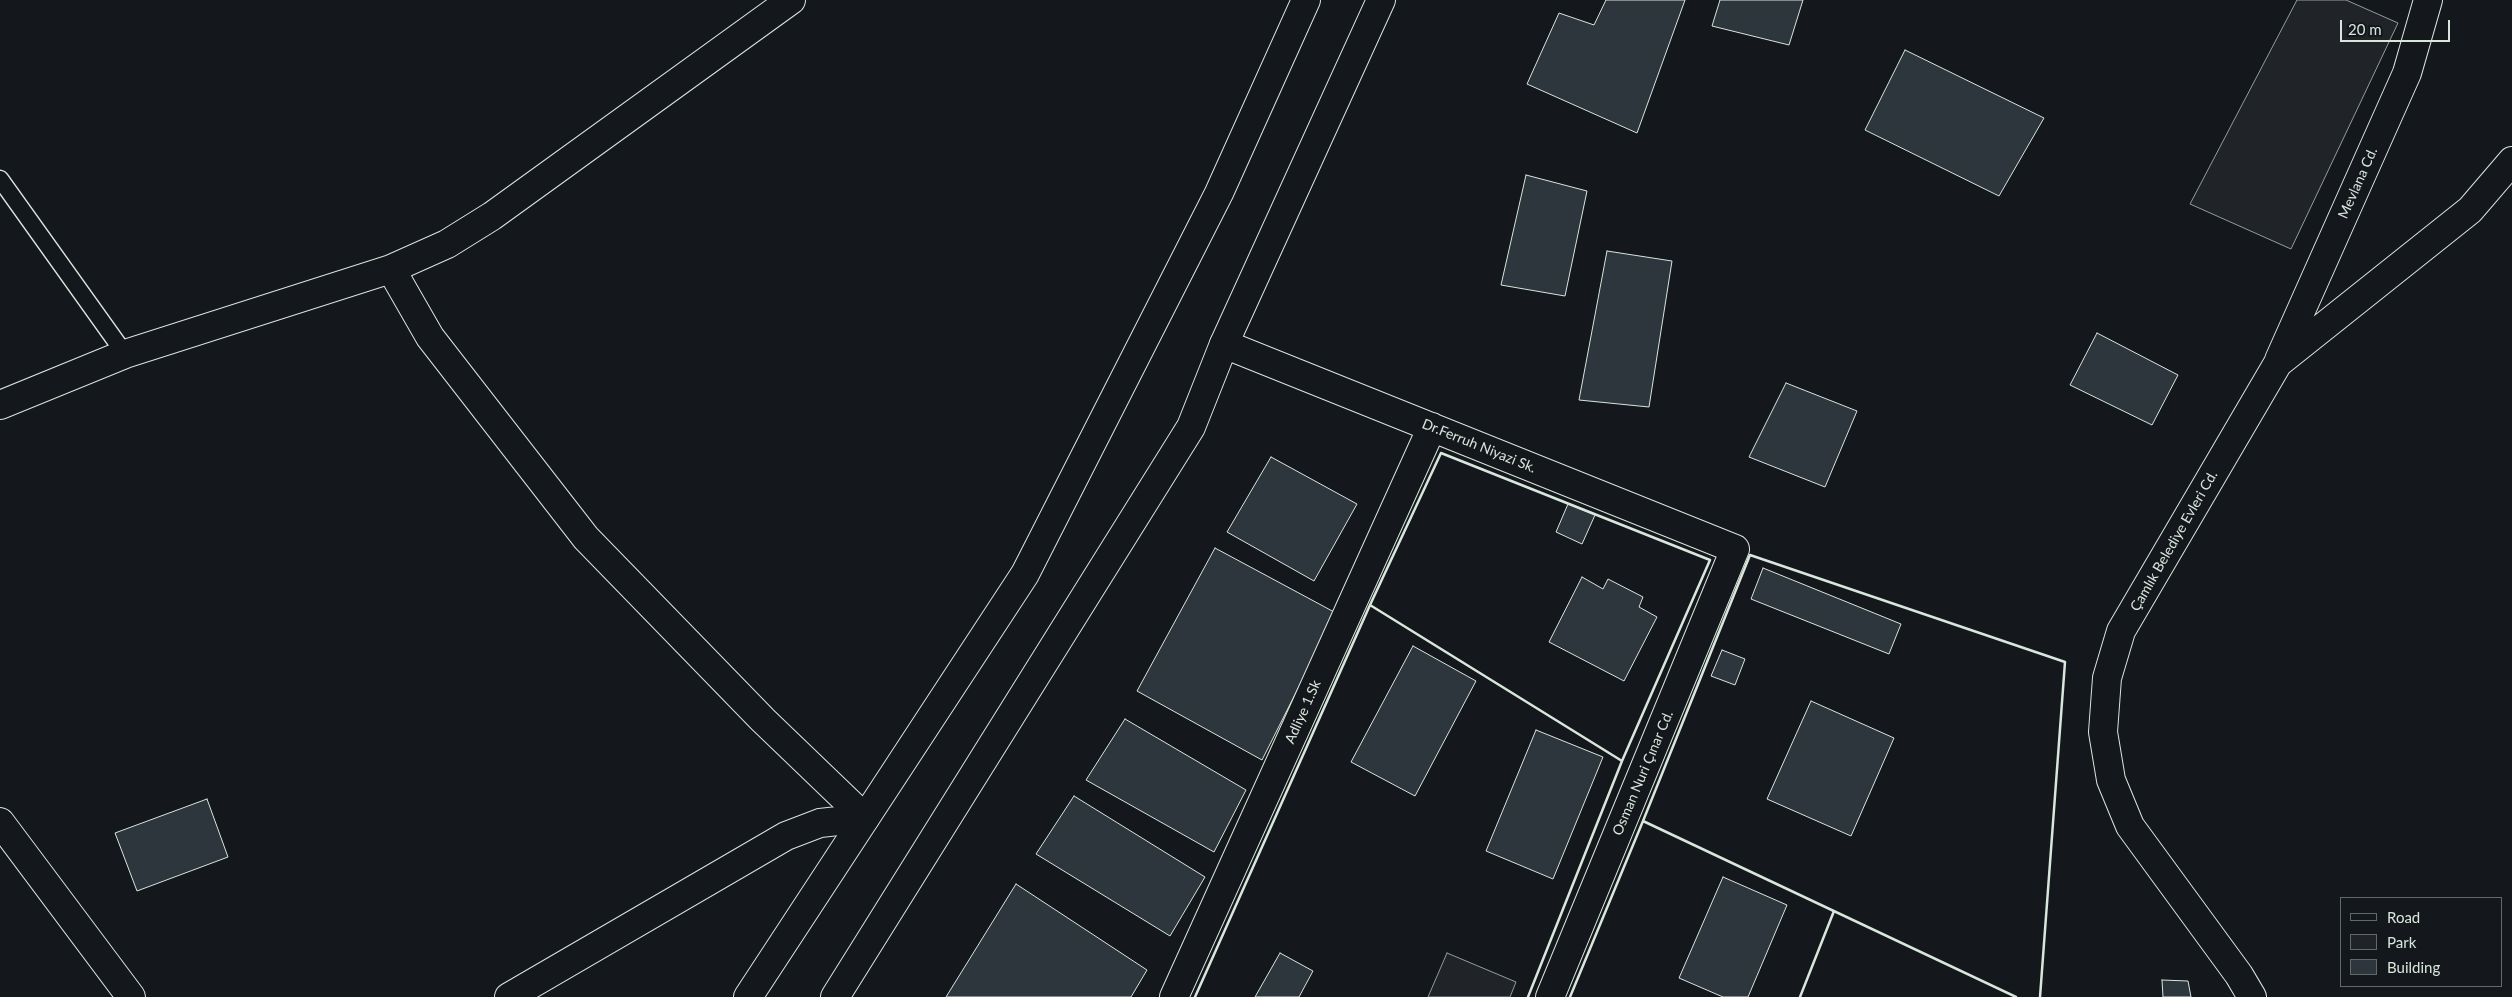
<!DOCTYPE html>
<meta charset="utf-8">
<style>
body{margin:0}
#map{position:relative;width:2512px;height:997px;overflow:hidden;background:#14181c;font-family:Lato,sans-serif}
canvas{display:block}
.legend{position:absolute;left:2340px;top:897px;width:162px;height:90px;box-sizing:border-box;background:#14181c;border:1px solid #626a69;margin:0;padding:6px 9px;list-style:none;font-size:15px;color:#d8e6dc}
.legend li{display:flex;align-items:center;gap:10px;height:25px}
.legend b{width:25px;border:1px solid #626a69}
.scale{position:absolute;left:2340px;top:20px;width:110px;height:22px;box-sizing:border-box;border:2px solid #d8e6dc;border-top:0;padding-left:6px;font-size:15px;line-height:18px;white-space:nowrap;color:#d8e6dc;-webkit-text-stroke:4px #14181c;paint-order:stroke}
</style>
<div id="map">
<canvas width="2512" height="997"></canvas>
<ul class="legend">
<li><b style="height:6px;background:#14181c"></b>Road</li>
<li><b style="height:14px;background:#202428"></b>Park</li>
<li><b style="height:14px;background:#2c363c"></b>Building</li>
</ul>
<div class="scale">20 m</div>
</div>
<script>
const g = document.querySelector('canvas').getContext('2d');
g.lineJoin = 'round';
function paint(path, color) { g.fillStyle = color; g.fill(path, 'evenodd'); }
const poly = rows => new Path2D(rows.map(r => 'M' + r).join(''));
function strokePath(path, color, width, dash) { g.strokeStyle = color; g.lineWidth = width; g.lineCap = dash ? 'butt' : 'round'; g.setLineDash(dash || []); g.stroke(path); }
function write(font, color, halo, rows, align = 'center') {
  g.font = font + ' Lato,sans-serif'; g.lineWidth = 4; g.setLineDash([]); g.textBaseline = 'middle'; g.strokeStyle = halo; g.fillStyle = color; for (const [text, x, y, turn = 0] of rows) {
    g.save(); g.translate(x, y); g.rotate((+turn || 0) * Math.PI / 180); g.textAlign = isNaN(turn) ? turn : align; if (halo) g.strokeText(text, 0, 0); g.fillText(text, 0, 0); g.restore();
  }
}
const green = poly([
 [2297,0,2346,0,2398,23,2291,249,2190,204,2297,0],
 [1447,953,1516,982,1510,997,1428,997,1447,953]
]);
paint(green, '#202428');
strokePath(green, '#939e99', 1);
const building = poly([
 [1606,0,1685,0,1637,133,1527,84,1559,13,1594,25,1606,0],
 [1720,0,1803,0,1789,45,1712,26,1720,0],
 [1905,50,2044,118,1999,196,1865,130,1905,50],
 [1526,175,1587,191,1565,296,1501,285,1526,175],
 [1607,251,1672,261,1649,407,1579,400,1607,251],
 [2097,333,2178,375,2152,425,2070,385,2097,333],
 [1786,383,1857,411,1825,487,1749,457,1786,383],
 [1271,457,1357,504,1314,581,1227,532,1271,457],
 [1568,504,1595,515,1582,544,1556,532,1568,504],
 [1215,548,1336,613,1262,760,1137,691,1215,548],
 [1763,568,1901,624,1889,654,1751,599,1763,568],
 [1582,577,1603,589,1608,579,1643,597,1639,607,1657,617,1624,681,1549,642,1582,577],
 [1413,646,1476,681,1415,796,1351,762,1413,646],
 [1722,650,1745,659,1735,685,1711,676,1722,650],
 [1811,701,1894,738,1851,836,1767,799,1811,701],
 [1125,719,1246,790,1214,852,1086,780,1125,719],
 [1536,730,1603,757,1553,879,1486,851,1536,730],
 [1074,796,1205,877,1170,936,1036,854,1074,796],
 [207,799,228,857,137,891,115,833,207,799],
 [1723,877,1787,905,1748,997,1723,997,1679,978,1723,877],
 [1016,884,1147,970,1131,997,946,997,1016,884],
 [1280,953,1313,971,1299,997,1255,997,1280,953],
 [2162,980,2188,981,2191,997,2163,997,2162,980]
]);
paint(building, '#2c363c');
strokePath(building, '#d8e6dc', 1);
const service = poly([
 [0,179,125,354]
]);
const minor = poly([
 [391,269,430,337,586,538,763,720,865,818],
 [1224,344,1735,549,1550,997],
 [2279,360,2407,73,2428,0],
 [0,405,125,354,391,269,447,244,492,216,791,0],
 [0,822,131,997],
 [509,997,786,836,820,823,865,818],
 [1174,997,1432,427],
 [2252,997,2239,975,2130,826,2111,780,2103,732,2107,678,2121,631,2278,363,2470,210,2512,161]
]);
const secondary = poly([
 [748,997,1025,574,1219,193,1306,0],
 [835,997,1191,427,1224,344,1381,0]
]);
strokePath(service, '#d8e6dc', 19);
strokePath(minor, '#d8e6dc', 30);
strokePath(secondary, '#d8e6dc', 30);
strokePath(service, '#14181c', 16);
strokePath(minor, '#14181c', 28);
strokePath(secondary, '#14181c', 28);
strokePath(poly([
 [1441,453,1710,560,1622,761,1370,605,1441,453],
 [1195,997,1370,605,1622,761,1528,997],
 [1570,997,1643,821,1645,822],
 [1800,997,1834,911,1833,911],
 [2016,997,1643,821,1750,555,2065,662,2040,997]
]), '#d8e6dc', 2.5);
write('14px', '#d8e6dc', '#14181c', [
 ["Mevlana Cd.",2358,183,-66],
 ["Dr.Ferruh Niyazi Sk.",1479,446,22],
 ["Çamlık Belediye Evleri Cd.",2174,541,-60],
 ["Adliye 1.Sk",1303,712,-66],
 ["Osman Nuri Çınar Cd.",1643,773,-67]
]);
</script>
